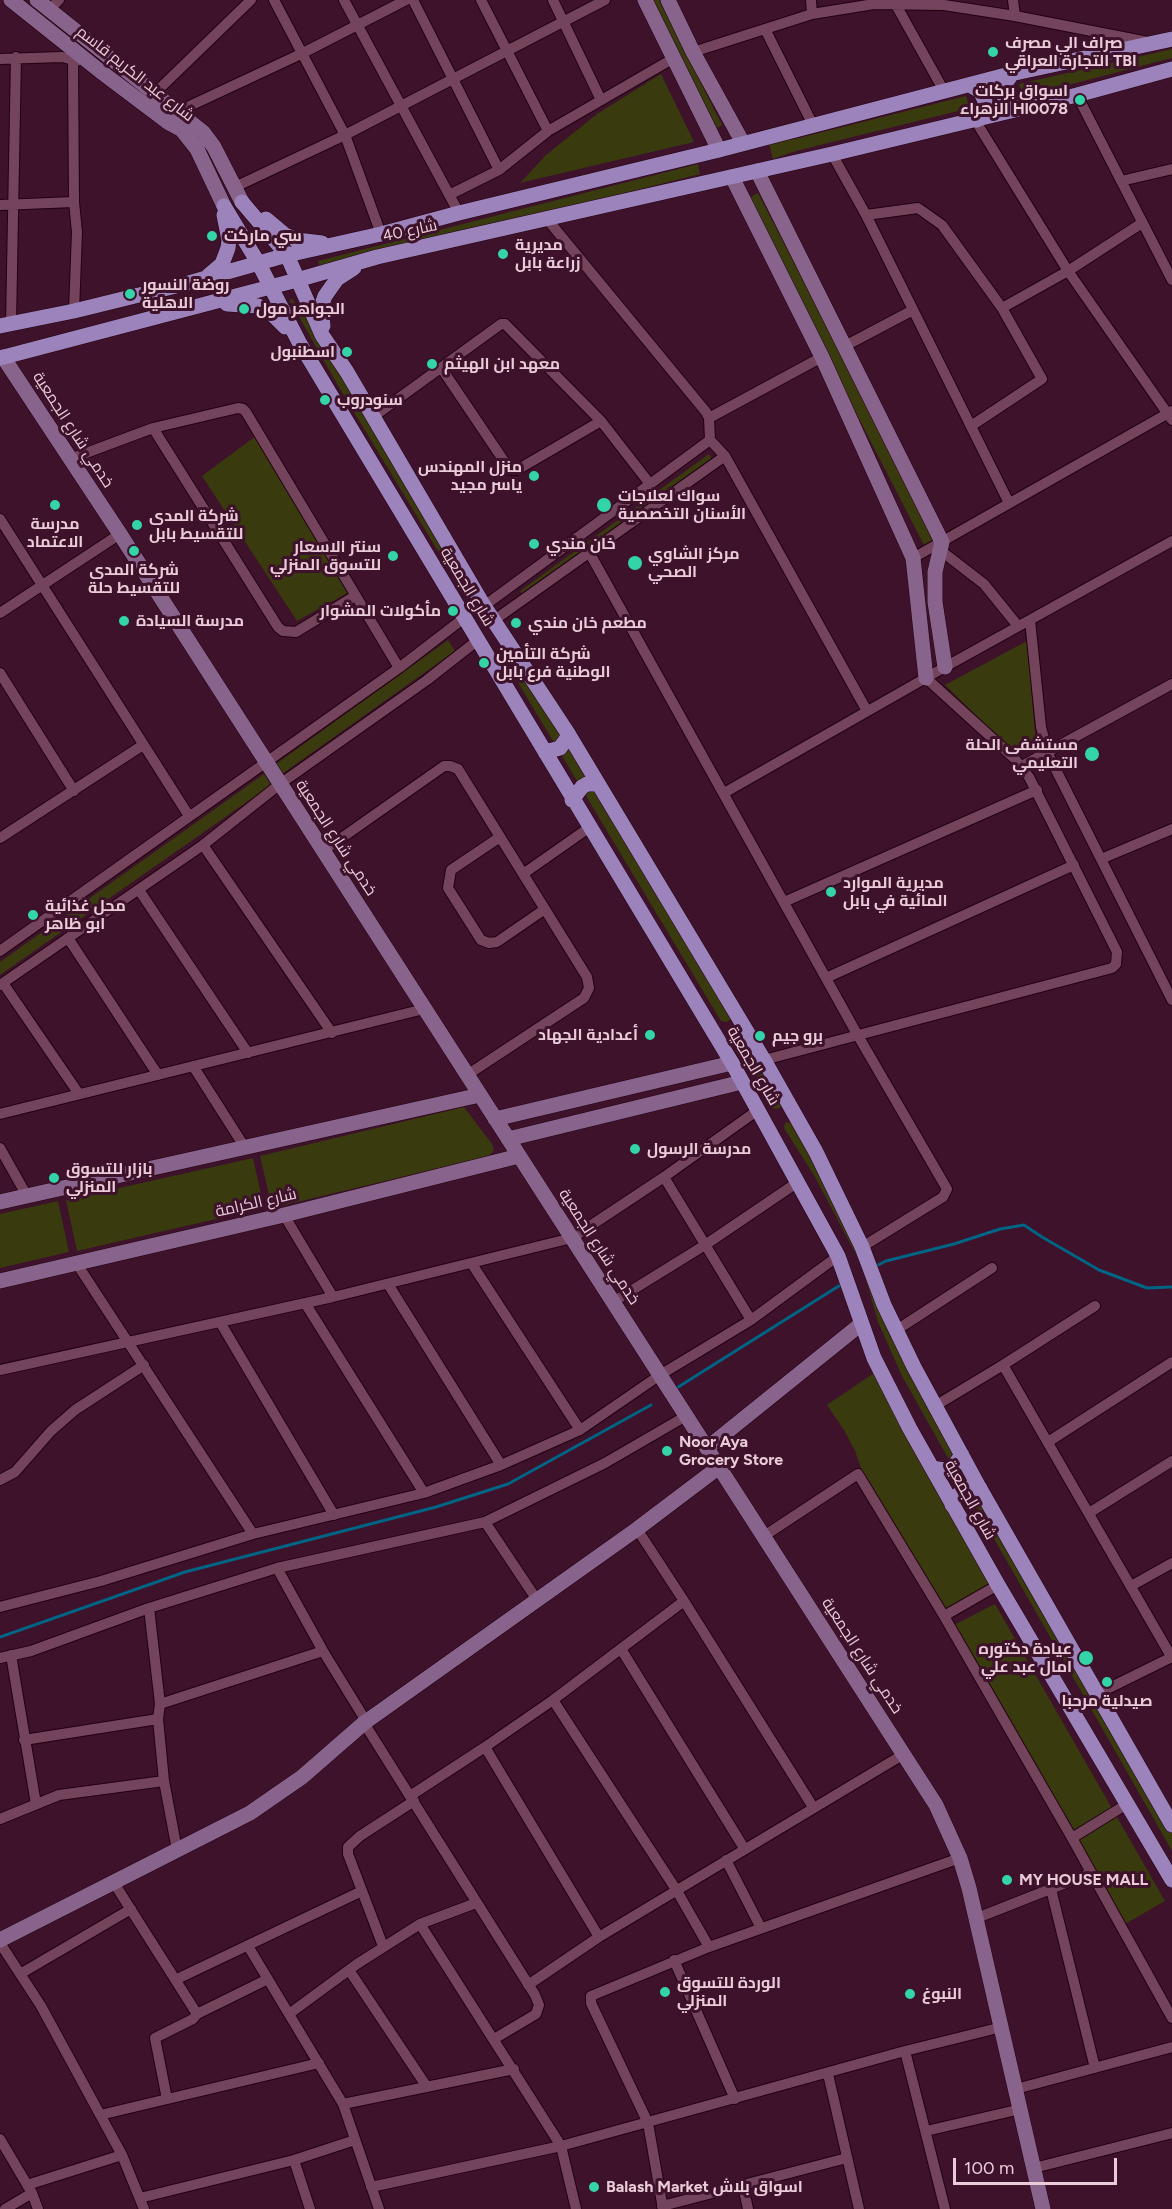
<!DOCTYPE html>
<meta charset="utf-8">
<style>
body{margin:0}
#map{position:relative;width:1172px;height:2209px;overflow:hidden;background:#3d122a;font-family:Figtree,sans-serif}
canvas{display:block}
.scale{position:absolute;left:953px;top:2158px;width:164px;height:27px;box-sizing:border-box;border:3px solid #eaccd9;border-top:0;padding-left:8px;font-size:18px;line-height:21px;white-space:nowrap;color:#eaccd9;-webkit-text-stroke:4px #3d122a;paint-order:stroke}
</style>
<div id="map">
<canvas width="1172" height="2209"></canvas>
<div class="scale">100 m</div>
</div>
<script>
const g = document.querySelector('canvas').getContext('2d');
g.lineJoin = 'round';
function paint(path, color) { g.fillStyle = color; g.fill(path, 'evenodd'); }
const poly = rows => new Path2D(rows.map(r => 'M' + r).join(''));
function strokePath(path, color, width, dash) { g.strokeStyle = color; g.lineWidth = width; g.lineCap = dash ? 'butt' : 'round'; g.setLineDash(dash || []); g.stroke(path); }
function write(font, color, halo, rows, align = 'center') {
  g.font = font + ' Figtree,Cairo,sans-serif'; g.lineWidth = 6; g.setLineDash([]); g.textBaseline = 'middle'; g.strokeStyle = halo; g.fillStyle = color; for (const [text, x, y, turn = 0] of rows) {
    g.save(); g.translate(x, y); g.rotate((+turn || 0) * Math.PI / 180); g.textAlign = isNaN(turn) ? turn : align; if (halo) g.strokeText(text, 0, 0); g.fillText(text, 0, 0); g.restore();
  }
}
paint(poly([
 [644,0,659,0,722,125,712,131],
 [1172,49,1172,58,1022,97,1019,84],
 [661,74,694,142,520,183,546,155,597,114],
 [966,96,970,108,796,151,773,159,769,143,795,139],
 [698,164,700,174,321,270,318,261],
 [758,193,937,540,925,547,746,199],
 [291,298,322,335,461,575,457,578,453,576,340,389,290,301],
 [256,436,349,592,297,621,202,476],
 [709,454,714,462,525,599,520,591],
 [448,640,455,651,282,774,276,764],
 [1027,641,1036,743,1015,754,945,685],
 [515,662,518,663,730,1015,730,1020,726,1022,721,1021,511,671,510,667],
 [264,774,271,785,0,975,0,962],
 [745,1039,782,1103,780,1108,774,1109,736,1044,738,1040],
 [464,1107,492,1144,494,1150,489,1156,272,1208,260,1156],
 [788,1122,792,1125,826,1183,958,1456,954,1460,948,1458,902,1376,878,1322,862,1266,815,1177,784,1128,785,1123],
 [253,1158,264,1208,77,1251,66,1200],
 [58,1201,69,1252,0,1268,0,1214],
 [874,1373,994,1583,942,1617,864,1476,855,1451,844,1430,827,1405],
 [979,1494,1172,1834,1172,1851,972,1500,972,1495],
 [995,1604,1165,1901,1120,1927,948,1628]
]), '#3a3a0f');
strokePath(poly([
 [876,1266,886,1261,954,1244,1000,1229,1024,1225,1042,1237,1099,1270,1147,1288,1172,1287],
 [675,1389,842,1284],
 [0,1637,185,1572,436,1507,508,1484,651,1405]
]), '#006485', 3);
const street = poly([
 [274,0,345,135,381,234],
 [344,0,459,213],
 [413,0,499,170],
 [481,0,548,131],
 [553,0,601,100],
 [811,0,812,14],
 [1013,0,1015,16],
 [896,5,944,91],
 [49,10,59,0],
 [765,29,813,125],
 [693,52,812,14,874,4,944,5,1015,16,1148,42],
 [0,59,62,57,77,61],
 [73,60,74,202,77,232,74,311],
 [155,93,251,0],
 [1077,95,1172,280],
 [179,111,303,53,406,0],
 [975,120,1068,271,1172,420],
 [832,154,866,215,1009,503],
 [1121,181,1172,169],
 [235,187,345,135,605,0],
 [449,195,499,170,548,131,674,58],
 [0,205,74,202],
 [866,215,918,208,942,225,1002,308,1042,379,971,426],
 [547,219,706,412,709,418,710,440,725,456,867,711],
 [1002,308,1068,271,1142,223],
 [11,323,16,57],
 [845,346,913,310],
 [442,369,510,470,517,470,601,421],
 [373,417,501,324,505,324,601,421,650,484],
 [709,418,822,357],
 [153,428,278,627,283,631,296,632,355,596],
 [70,459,153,428,238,408,243,409,246,412,399,668],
 [0,519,189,816],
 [940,550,984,584,1018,626],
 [589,552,857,1034,947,1189,943,1197,862,1247],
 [913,558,1172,411],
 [484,606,710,440],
 [0,613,120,534],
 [1030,620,1041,727,1048,754,1172,1000],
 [493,621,725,456],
 [0,673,74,791],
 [1022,766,1172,684],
 [724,793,945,667,1172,541],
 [500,837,451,870,448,888,481,940,489,943,497,942,545,909],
 [0,838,143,745],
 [203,845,332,1033],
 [323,851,444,766,450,766,458,769,587,977,589,988,584,998,467,1075],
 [1101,859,1172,829],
 [523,874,590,827],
 [139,890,248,1053],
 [784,902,1037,790],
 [68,938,158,1075],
 [0,951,399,668,464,618],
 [826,978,1074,865],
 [3,983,79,1094],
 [0,985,203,845,280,784,427,680,478,640],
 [764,1060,1112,968,1116,964,1117,952,1029,777,1014,758,926,678],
 [193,1066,244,1146],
 [0,1114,424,1009],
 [0,1148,27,1196],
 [664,1177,751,1320],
 [284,1215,333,1297],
 [77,1264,253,1534],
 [472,1264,580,1430],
 [388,1284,501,1465],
 [613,1302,705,1245,798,1182],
 [305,1303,424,1493],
 [220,1322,334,1515],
 [895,1331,992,1268],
 [1003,1365,1172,1658],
 [0,1370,333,1297,572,1238,664,1177,758,1110],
 [935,1406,1003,1365,1095,1306],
 [1048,1442,1172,1362],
 [0,1480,15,1472,51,1431,75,1410,144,1365],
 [1089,1513,1172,1461],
 [485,1522,537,1600],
 [637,1529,684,1601,813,1807],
 [764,1536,858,1474,944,1616,1072,1838,1172,2018],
 [277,1568,323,1651,366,1721],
 [1131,1586,1172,1563],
 [0,1607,101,1581,253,1534,424,1493,501,1465,580,1430,660,1375,751,1320,838,1256],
 [149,1608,160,1704,158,1719,164,1781,177,1850],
 [944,1616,998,1585],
 [621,1649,744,1848],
 [11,1655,36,1804],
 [0,1658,31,1651,149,1608,277,1568,485,1522,605,1463,686,1416],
 [1097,1694,1172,1657],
 [553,1700,677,1891,709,1947],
 [160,1704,323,1651],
 [364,1723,535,1995,539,2005,536,2014,494,2039],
 [24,1740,158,1719],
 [485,1747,599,1937],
 [410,1796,485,1747,553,1700,684,1601],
 [0,1819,59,1795,164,1781],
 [1072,1838,1127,1804],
 [726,1860,761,1928],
 [114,1883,197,2014,193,2019,155,2038,167,2099],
 [1051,1889,1095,2068],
 [977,1918,1091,1873],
 [420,1924,561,2146,576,2209],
 [0,1943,41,2006,122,2155,144,2209],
 [248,1946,343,2104,379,2209],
 [383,1946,348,1854,348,1847,360,1836,414,1801],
 [674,1960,735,2099],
 [349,1970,427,2087],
 [20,1974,131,1909],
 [177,1979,362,1891],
 [528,1985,599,1937,904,1754],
 [197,2014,268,1979],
 [289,2014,357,1964,420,1924,476,1903],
 [905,2051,945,2209],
 [828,2074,859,2209],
 [1016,2089,1172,2047],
 [343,2104,514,2069],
 [100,2115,319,2063],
 [926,2131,1021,2109],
 [0,2139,32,2193,38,2209],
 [294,2160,310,2209],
 [1034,2168,1172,2133],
 [27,2185,122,2155],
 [743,2186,748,2209],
 [371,2187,561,2146,905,2051,1002,2027],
 [140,2198,294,2160,355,2140],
 [662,2206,847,2158],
 [5,2209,32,2193],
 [663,2209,648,2123,591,2003,591,1996,709,1947,960,1858]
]);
const secondary = poly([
 [11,0,100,71,169,123,182,130,197,149,224,206],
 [37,0,203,132,214,147,242,202],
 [645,0,719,150],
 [668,0,693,52,743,143],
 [757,171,942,542,935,572,935,602,945,667],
 [732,177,822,357,913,558,926,678],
 [3,357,120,534,936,1805,960,1858,969,1888,1043,2209],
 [495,1119,732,1063],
 [508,1139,742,1082],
 [0,1202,480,1095],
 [0,1281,284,1215,519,1156],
 [707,1448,861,1324],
 [0,1940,250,1813,302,1777,364,1723,637,1529,719,1467]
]);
const primary = poly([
 [1012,74,1004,85,1003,94,1006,101,1018,109],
 [970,85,980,91,985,101,984,109,977,120],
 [242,202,287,255,322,335,347,372,484,606,569,735,764,1060,816,1152,862,1247,884,1305,914,1367,979,1487,1172,1825],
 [224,206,259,264,299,342,732,1063,838,1256,874,1358,910,1429,998,1585,1172,1880],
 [266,219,285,235,297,240,322,243],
 [208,276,222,264,228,248,229,240,224,215],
 [227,304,258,306,270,312,285,327],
 [0,326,74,311,192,282,287,255,381,234,459,213,719,150,1006,75,1172,39],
 [323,326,321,307,325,296,337,279,354,268],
 [0,358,297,280,377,257,832,154,1077,95,1172,69],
 [545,752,560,748,569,735],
 [572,800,582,787,587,784,598,784],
 [932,1468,944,1470,950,1468,955,1464,962,1455],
 [952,1505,954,1499,962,1491,968,1488,980,1488]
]);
strokePath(street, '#220012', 12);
strokePath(secondary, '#220012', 16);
strokePath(primary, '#220012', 16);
strokePath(street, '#74445c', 10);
strokePath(secondary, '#88648c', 15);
strokePath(primary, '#9c83bb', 15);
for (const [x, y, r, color] of [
 [993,52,6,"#33d4a8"],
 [1080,100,6,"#33d4a8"],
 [212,236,6,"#33d4a8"],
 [503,254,6,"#33d4a8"],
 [130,294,6,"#33d4a8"],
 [244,309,6,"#33d4a8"],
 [347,352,6,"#33d4a8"],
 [432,364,6,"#33d4a8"],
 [325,400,6,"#33d4a8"],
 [534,476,6,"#33d4a8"],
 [55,505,6,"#33d4a8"],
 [604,505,8,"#33d4a8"],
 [137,525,6,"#33d4a8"],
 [534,544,6,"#33d4a8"],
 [134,551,6,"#33d4a8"],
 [393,556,6,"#33d4a8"],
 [635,563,8,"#33d4a8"],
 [453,611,6,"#33d4a8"],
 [124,621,6,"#33d4a8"],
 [516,623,6,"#33d4a8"],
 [484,663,6,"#33d4a8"],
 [1092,754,8,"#33d4a8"],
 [831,892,6,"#33d4a8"],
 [33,915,6,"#33d4a8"],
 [650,1035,6,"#33d4a8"],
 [760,1036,6,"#33d4a8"],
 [635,1149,6,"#33d4a8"],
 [54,1178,6,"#33d4a8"],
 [667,1451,6,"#33d4a8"],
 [1086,1658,8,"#33d4a8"],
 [1107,1682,6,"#33d4a8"],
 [1007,1880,6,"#33d4a8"],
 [665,1992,6,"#33d4a8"],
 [910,1994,6,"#33d4a8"],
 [594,2187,6,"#33d4a8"]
]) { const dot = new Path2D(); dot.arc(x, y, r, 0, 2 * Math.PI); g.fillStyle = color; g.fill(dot); strokePath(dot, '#3d122a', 2); }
write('bold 16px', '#eaccd9', '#3d122a', [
 ["صراف الي مصرف",1005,43],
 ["التجارة العراقي TBI",1005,61],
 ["اسواق بركات",1068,91,"right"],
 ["الزهراء Hl0078",1068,109,"right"],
 ["سي ماركت",224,236],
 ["مديرية",515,245],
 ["زراعة بابل",515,263],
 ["روضة النسور",142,285],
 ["الاهلية",142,303],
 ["الجواهر مول",256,309],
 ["اسطنبول",335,352,"right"],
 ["معهد ابن الهيثم",444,364],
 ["سنودروب",337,400],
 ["منزل المهندس",522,467,"right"],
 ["ياسر مجيد",522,485,"right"],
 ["سواك لعلاجات",618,496],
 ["الأسنان التخصصية",618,514],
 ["شركة المدى",149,516],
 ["للتقسيط بابل",149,534],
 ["مدرسة",55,524,"center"],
 ["الاعتماد",55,542,"center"],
 ["خان مندي",546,544],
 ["سنتر الاسعار",381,547,"right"],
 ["للتسوق المنزلي",381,565,"right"],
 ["مركز الشاوي",648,554],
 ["الصحي",648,572],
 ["شركة المدى",134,570,"center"],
 ["للتقسيط حلة",134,588,"center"],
 ["مأكولات المشوار",441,611,"right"],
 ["مدرسة السيادة",136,621],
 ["مطعم خان مندي",528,623],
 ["شركة التأمين",496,654],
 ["الوطنية فرع بابل",496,672],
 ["مستشفى الحلة",1078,745,"right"],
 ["التعليمي",1078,763,"right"],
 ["مديرية الموارد",843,883],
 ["المائية في بابل",843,901],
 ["محل غذائية",45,906],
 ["ابو ظاهر",45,924],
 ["أعدادية الجهاد",638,1035,"right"],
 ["برو جيم",772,1036],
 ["مدرسة الرسول",647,1149],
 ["بازار للتسوق",66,1169],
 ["المنزلي",66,1187],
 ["Noor Aya",679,1442],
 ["Grocery Store",679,1460],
 ["عيادة دكتوره",1072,1649,"right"],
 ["امال عبد علي",1072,1667,"right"],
 ["صيدلية مرحبا",1107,1701,"center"],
 ["MY HOUSE MALL",1019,1880],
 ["الوردة للتسوق",677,1983],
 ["المنزلي",677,2001],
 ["النبوغ",922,1994],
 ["Balash Market اسواق بلاش",606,2187]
], 'left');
write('16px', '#eaccd9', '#3d122a', [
 ["شارع عبد الكريم قاسم",135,74,38],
 ["شارع 40",410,231,-12],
 ["خدمي شارع الجمعية",73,430,57],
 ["شارع الجمعية",467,587,59],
 ["خدمي شارع الجمعية",336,838,57],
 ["شارع الجمعية",753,1066,60],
 ["شارع الكرامة",256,1203,-13],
 ["خدمي شارع الجمعية",599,1247,57],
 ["شارع الجمعية",970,1500,61],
 ["خدمي شارع الجمعية",862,1656,57]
]);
</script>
